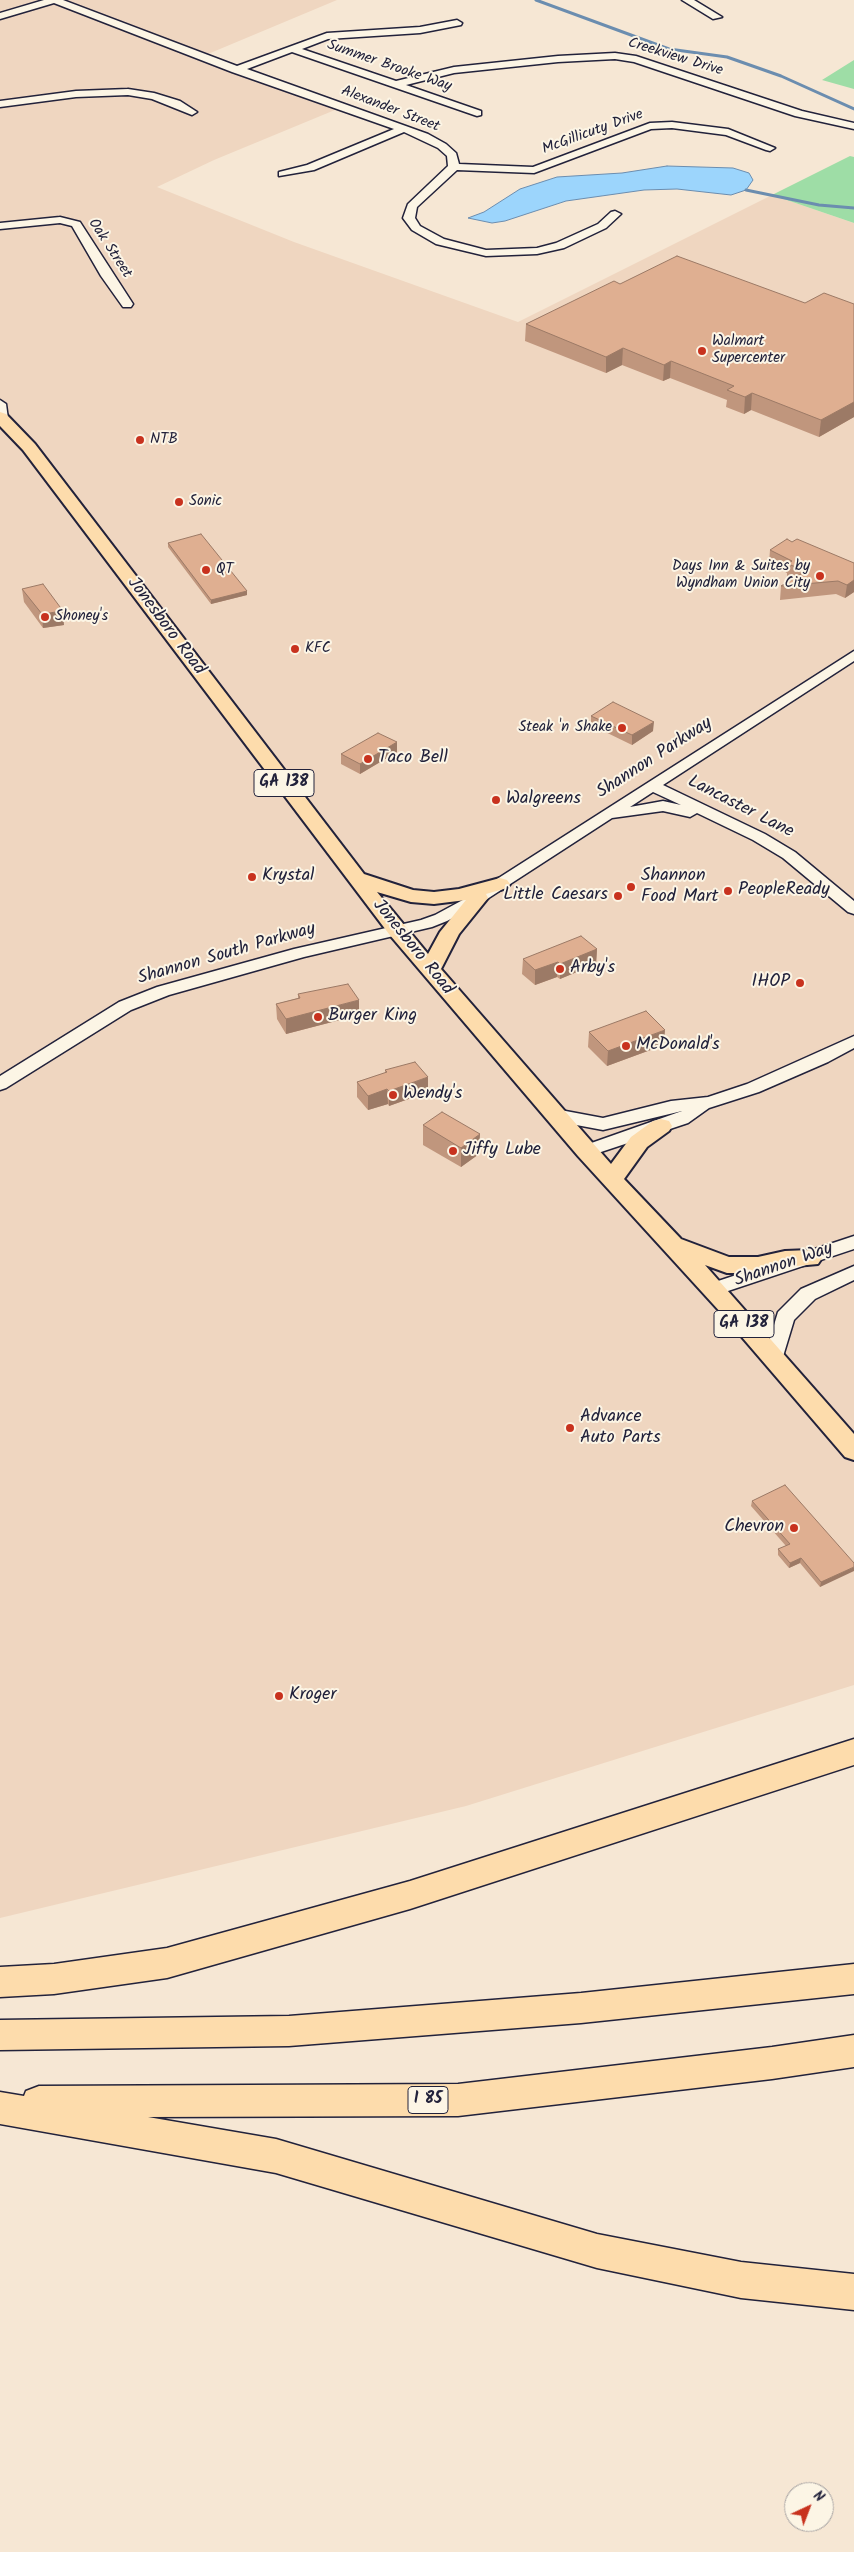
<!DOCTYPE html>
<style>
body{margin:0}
#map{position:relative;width:854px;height:2552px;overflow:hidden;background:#f6e7d4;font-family:Kalam,sans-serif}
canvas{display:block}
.north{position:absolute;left:784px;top:2482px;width:50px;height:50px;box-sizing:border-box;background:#fcf5e5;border:1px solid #a5a1a1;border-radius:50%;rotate:43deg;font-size:14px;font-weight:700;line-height:20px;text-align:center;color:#22223b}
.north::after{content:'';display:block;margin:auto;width:18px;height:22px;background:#c8321e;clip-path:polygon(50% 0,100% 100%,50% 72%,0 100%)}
</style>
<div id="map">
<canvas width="854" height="2552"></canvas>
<div class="north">N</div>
</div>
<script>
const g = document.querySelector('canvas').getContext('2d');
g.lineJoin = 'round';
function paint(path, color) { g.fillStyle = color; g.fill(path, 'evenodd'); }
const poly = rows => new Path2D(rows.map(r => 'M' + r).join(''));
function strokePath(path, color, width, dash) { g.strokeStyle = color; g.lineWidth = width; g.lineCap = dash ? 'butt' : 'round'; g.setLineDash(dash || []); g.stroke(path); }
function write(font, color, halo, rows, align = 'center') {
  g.font = font + ' Kalam,sans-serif'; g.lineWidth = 4; g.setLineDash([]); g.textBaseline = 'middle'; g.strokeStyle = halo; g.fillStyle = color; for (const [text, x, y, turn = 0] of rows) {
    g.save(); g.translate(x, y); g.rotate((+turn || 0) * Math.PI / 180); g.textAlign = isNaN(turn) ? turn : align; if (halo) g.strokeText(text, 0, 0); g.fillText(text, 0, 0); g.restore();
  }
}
paint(poly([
 [0,0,337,0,208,54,347,105,214,160,157,187,294,242,518,322,772,195,854,223,854,1685,466,1806,0,1918]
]), '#efd6c0');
paint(poly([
 [854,60,854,89,822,80],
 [850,156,854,157,854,223,772,195]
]), '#9edda6');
const water = poly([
 [667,166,733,168,749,173,753,180,746,190,731,195,677,189,644,190,566,201,505,221,492,223,468,218,484,212,520,189,557,177,622,173,667,166]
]);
paint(water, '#9cd5fc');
strokePath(water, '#6b8daf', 1);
strokePath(poly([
 [536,0,669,49,727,57,781,76,854,109],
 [746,190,819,205,854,208]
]), '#6b8daf', 3);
const minor = poly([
 [44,0,63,0,237,66,327,33,420,27,457,20,462,23,461,25,420,33,328,39,302,49,396,81,454,67,558,56,615,53,636,56,802,111,854,123,854,129,795,116,634,62,615,59,558,62,454,73,406,85,481,111,481,115,477,116,292,52,247,69,428,134,446,144,456,153,459,164,533,167,650,123,672,122,728,129,775,148,770,151,766,150,726,135,672,128,651,129,534,173,457,170,417,207,415,218,420,226,444,239,486,250,537,248,556,243,598,224,611,212,615,211,621,214,606,228,564,248,537,254,486,256,436,244,412,230,403,218,408,204,448,166,447,156,438,148,404,132,314,170,279,176,279,172,307,165,394,129,232,72,54,3,0,19,0,13,44,0],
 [682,0,694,0,722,17,713,19,682,0],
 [128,89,154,93,180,101,197,112,192,115,152,99,128,95,76,97,0,107,0,101,76,91,128,89],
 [60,217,80,222,133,304,131,307,123,307,101,276,72,226,60,223,0,229,0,223,60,217],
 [0,400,6,404,8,419,2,423,0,422,0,400],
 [854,651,854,661,663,785,765,834,795,852,854,901,854,914,848,912,783,858,753,840,697,813,690,817,663,811,612,818,484,901,447,921,432,927,304,957,169,995,131,1010,6,1088,0,1090,0,1076,119,1002,157,987,294,949,421,920,435,915,472,895,854,651],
 [653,792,681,805,663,801,630,807,653,792],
 [854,1036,854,1048,828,1062,759,1092,709,1108,688,1123,586,1157,580,1155,577,1151,580,1147,682,1111,603,1130,555,1121,549,1119,546,1115,549,1111,555,1109,603,1118,671,1101,708,1097,747,1084,854,1036],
 [854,1236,854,1249,713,1296,706,1295,704,1290,706,1285,854,1236],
 [854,1266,854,1280,815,1299,794,1320,781,1363,774,1365,767,1363,764,1358,778,1312,801,1289,854,1266]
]);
const major = poly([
 [0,412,6,414,35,444,364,874,413,890,434,892,459,889,500,878,507,880,510,884,507,888,486,894,488,898,459,934,441,969,611,1164,631,1137,653,1121,661,1119,669,1121,672,1126,669,1131,647,1147,624,1179,681,1239,729,1257,758,1257,785,1251,810,1250,818,1252,822,1258,818,1264,785,1267,758,1273,727,1273,705,1265,854,1434,854,1460,845,1457,723,1315,578,1156,389,934,23,450,0,426,0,412],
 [377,892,411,902,434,904,466,900,440,932,428,954,377,892]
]);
const highway = poly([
 [854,1739,854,1765,410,1909,167,1978,54,1994,0,1997,0,1967,54,1964,167,1948,410,1881,854,1739],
 [854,1964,854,1994,581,2023,289,2046,0,2050,0,2020,289,2016,581,1993,854,1964],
 [854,2035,854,2067,772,2079,458,2116,148,2117,276,2139,597,2234,741,2262,854,2274,854,2310,741,2298,597,2268,276,2173,0,2124,0,2092,24,2096,26,2091,39,2086,458,2084,772,2047,854,2035]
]);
strokePath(minor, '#22223b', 3);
strokePath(major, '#22223b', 4);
strokePath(highway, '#22223b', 3);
paint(minor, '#fcf5e5');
paint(major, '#fddcac');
paint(highway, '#fddcac');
paint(poly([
 [620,284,805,303,854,304,854,417,819,437,751,410,744,414,726,407,727,400,670,378,663,381,622,365,606,373,525,341,526,324],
 [168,543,247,591,247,595,211,604,168,547],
 [770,550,854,563,854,592,845,598,836,594,780,600,781,586,792,579,787,577,787,573,769,563],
 [22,589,64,625,43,628,24,602],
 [591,716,653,731,632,745,591,725],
 [397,742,397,752,360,774,341,764,341,754],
 [597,949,596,964,560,979,557,977,535,985,522,974,523,959],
 [298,994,359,1015,286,1034,277,1019,276,1004,298,998],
 [589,1032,664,1045,607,1066,588,1047],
 [385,1070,428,1092,389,1106,388,1104,368,1110,357,1097,357,1082,385,1073],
 [423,1125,479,1154,461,1167,423,1145],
 [752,1501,854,1563,820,1587,800,1563,789,1568,778,1555,778,1549,786,1546,751,1506]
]), '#c0967d');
paint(poly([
 [623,348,622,365,606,373,606,357],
 [671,361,670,378,663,381,664,365],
 [752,393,751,410,744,414,745,397],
 [854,402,854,417,819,437,821,420],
 [854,580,854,592,845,598,847,585],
 [247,591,247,595,211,604,211,600],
 [63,611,64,625,43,628,42,614],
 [654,722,653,731,632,745,632,735],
 [397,742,397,752,360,774,360,764],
 [597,949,596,964,560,979,560,964],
 [558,962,557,977,535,985,535,970],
 [359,1000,359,1015,286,1034,286,1019],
 [665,1030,664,1045,607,1066,608,1051],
 [428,1077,428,1092,389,1106,389,1091],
 [387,1089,388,1104,368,1110,368,1096],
 [480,1134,479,1154,461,1167,461,1148],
 [801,1558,800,1563,789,1568,790,1563],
 [854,1567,854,1571,820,1587,821,1582]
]), '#9c7a66');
const building = poly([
 [677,256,805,303,824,293,854,304,854,402,821,420,752,393,745,397,727,390,734,386,671,361,664,365,623,348,606,357,526,324,614,281,620,284,677,256],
 [201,534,247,591,211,600,168,543,201,534],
 [787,539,792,542,797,539,854,563,854,580,847,585,838,581,781,586,806,571,788,564,792,561,770,550,787,539],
 [43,584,63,611,42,614,22,589,43,584],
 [613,702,654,722,632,735,591,716,613,702],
 [378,733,397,742,360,764,341,754,378,733],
 [581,936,597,949,560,964,558,962,535,970,523,959,581,936],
 [348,984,359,1000,286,1019,276,1004,300,998,298,994,348,984],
 [646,1011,665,1030,608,1051,589,1032,646,1011],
 [415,1062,428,1077,389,1091,387,1089,368,1096,357,1082,387,1072,385,1070,415,1062],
 [442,1112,480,1134,461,1148,423,1125,442,1112],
 [785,1485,854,1563,854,1567,821,1582,801,1558,790,1563,778,1549,790,1544,752,1501,785,1485]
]);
paint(building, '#dfaf91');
strokePath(building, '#9c7a66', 1);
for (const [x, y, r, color] of [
 [702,351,5,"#c8321e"],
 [140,440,5,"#c8321e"],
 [179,502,5,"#c8321e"],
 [206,570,5,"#c8321e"],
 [820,576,5,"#c8321e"],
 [45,617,5,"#c8321e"],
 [295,649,5,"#c8321e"],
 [622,728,5,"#c8321e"],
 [368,759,5,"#c8321e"],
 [496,800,5,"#c8321e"],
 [252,877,5,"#c8321e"],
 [631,887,5,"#c8321e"],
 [728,891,5,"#c8321e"],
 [618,896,5,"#c8321e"],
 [560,969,5,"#c8321e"],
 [800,983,5,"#c8321e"],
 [318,1017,5,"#c8321e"],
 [626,1046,5,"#c8321e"],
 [393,1095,5,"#c8321e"],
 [453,1151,5,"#c8321e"],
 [570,1428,5,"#c8321e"],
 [794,1528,5,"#c8321e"],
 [279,1696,5,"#c8321e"]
]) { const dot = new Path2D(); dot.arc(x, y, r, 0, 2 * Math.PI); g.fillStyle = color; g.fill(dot); strokePath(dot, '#fcf5e5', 2); }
write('15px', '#22223b', '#fcf5e5', [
 ["Creekview Drive",675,58,17],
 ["Summer Brooke Way",389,67,19],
 ["Alexander Street",390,110,21],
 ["McGillicuty Drive",593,133,-20],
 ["Oak Street",109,249,57]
]);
write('15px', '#22223b', '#fcf5e5', [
 ["Walmart",712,342],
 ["Supercenter",712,359],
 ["NTB",150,440],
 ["Sonic",189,502],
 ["Days Inn & Suites by",810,567,"right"],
 ["Wyndham Union City",810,584,"right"],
 ["QT",216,570],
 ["Shoney's",55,617],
 ["KFC",305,649],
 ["Steak 'n Shake",612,728,"right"]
], 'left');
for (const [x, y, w] of [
 [284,783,60],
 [744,1324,60],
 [428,2100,40]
]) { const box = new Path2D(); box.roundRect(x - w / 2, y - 13.5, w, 27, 4); g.fillStyle = '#fcf5e5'; g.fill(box); strokePath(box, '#22223b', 1); }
write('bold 16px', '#22223b', null, [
 ["GA 138",284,783],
 ["GA 138",744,1324],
 ["I 85",428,2100]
]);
write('18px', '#22223b', '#fcf5e5', [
 ["Jonesboro Road",165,627,53],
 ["Shannon Parkway",655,759,-33],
 ["Lancaster Lane",740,808,27],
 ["Jonesboro Road",412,948,51],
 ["Shannon South Parkway",227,955,-16],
 ["Shannon Way",784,1266,-19]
]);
write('18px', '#22223b', '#fcf5e5', [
 ["Taco Bell",378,759],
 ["Walgreens",506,800],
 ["Krystal",262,877],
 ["Shannon",641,877],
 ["Food Mart",641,898],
 ["PeopleReady",738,891],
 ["Little Caesars",608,896,"right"],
 ["Arby's",570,969],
 ["IHOP",790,983,"right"],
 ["Burger King",328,1017],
 ["McDonald's",636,1046],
 ["Wendy's",403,1095],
 ["Jiffy Lube",463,1151],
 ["Advance",580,1418],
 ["Auto Parts",580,1439],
 ["Chevron",784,1528,"right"],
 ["Kroger",289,1696]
], 'left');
</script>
